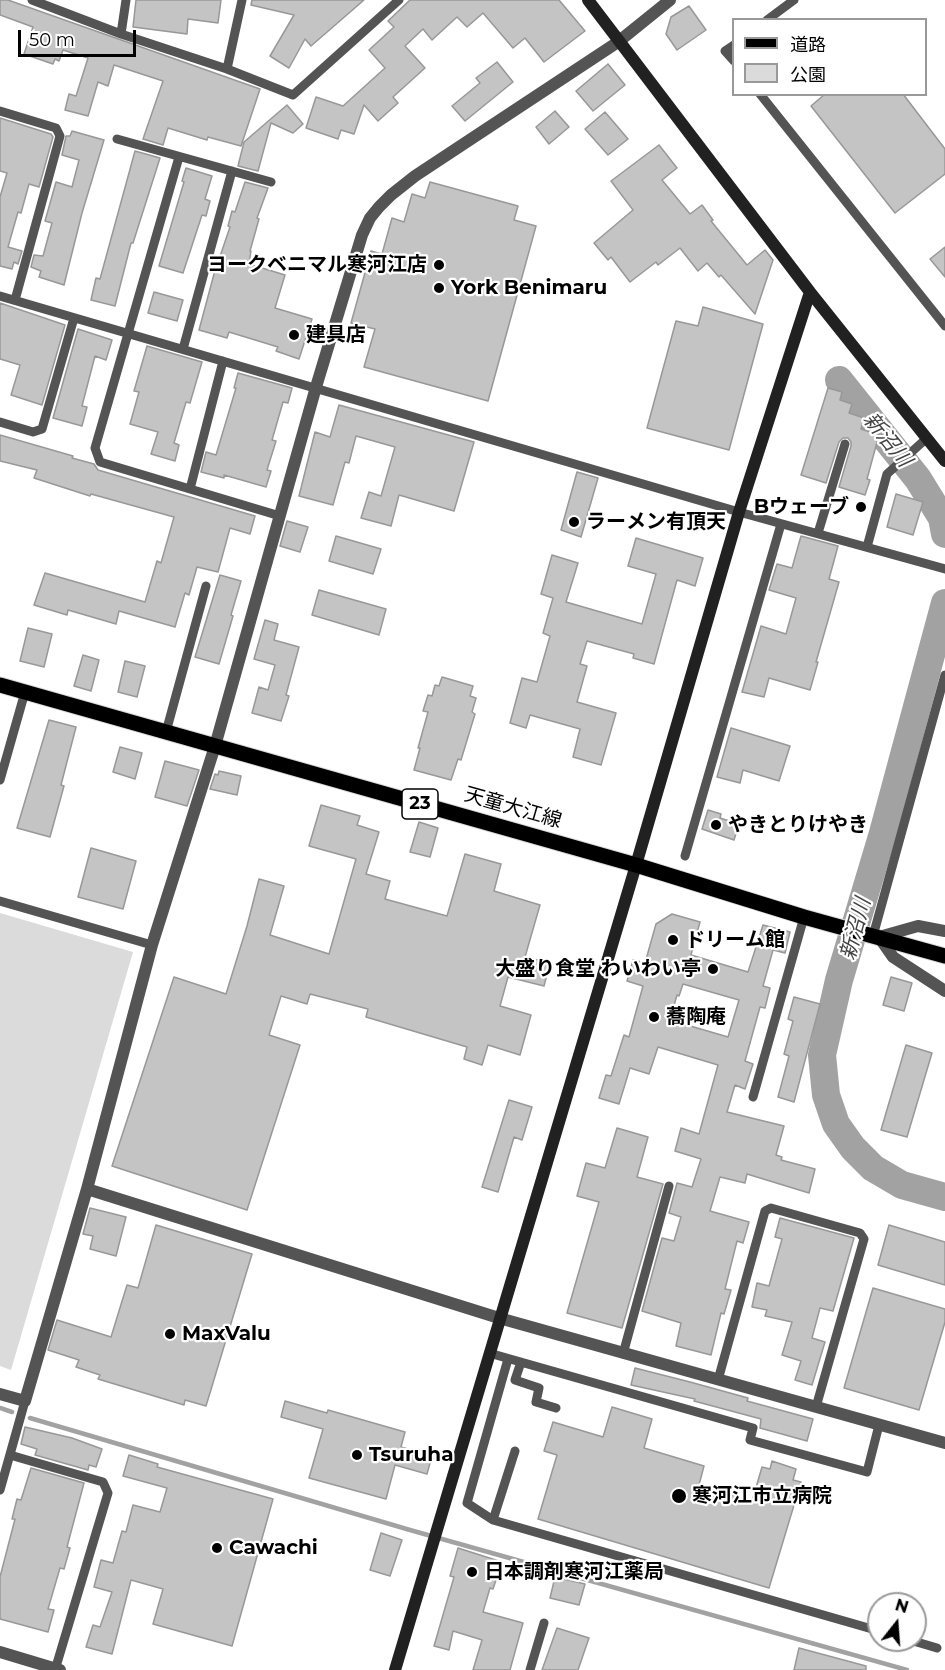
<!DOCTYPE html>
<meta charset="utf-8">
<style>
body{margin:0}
#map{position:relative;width:945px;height:1670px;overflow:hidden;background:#fff;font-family:Montserrat,"Noto Sans JP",sans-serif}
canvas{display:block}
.legend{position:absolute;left:732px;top:18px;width:195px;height:78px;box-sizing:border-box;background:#fff;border:2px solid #999;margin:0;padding:8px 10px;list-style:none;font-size:18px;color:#000}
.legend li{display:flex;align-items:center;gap:12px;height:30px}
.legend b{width:30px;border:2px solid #999}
.north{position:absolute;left:867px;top:1592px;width:60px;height:60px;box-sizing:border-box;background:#fff;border:2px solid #999;border-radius:50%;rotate:17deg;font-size:16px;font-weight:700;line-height:24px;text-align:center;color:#000}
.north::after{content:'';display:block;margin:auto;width:21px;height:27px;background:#000;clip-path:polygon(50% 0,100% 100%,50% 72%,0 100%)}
.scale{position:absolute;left:18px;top:30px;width:118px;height:27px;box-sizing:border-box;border:3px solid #000;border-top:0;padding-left:8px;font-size:18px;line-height:21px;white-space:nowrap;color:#000;-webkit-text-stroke:4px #fff;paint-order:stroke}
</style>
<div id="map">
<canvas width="945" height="1670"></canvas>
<ul class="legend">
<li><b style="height:8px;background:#000"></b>道路</li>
<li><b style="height:16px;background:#dbdbdb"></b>公園</li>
</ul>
<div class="north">N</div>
<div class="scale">50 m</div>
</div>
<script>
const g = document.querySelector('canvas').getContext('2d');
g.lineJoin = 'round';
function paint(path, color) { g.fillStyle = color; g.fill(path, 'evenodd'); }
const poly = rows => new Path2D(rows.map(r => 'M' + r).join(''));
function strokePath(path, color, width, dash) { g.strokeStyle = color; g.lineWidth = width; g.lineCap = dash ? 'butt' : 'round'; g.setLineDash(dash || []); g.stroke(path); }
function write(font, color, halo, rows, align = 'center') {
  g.font = font + ' Montserrat,"Noto Sans JP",sans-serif'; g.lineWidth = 4.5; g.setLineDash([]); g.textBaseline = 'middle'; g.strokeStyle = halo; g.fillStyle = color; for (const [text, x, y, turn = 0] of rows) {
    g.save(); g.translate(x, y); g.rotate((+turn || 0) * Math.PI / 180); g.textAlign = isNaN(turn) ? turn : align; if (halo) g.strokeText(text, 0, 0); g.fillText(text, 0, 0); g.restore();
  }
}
paint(poly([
 [0,913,133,952,11,1370,0,1366]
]), '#dbdbdb');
strokePath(poly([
 [0,1408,12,1412],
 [30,1418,410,1530,907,1670]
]), '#a2a2a2', 4.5);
strokePath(poly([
 [839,380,918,479,942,518,945,534],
 [945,603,883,833,839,980,822,1055,826,1095,836,1124,853,1148,873,1168,902,1185,945,1197]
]), '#a2a2a2', 28);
const building = poly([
 [0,0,8,0,260,89,241,146,208,137,207,140,168,128,163,145,143,139,163,81,114,65,108,86,98,82,88,116,65,110,69,94,76,96,88,58,63,50,59,61,55,59,53,64,24,54,33,27,0,15,0,0],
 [136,0,221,0,218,23,188,19,187,34,133,27,136,0],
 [252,0,364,0,311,46,305,39,289,68,270,56,294,15,251,5,252,0],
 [410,0,559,0,585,31,544,62,525,38,513,48,483,13,467,27,457,17,432,40,423,29,405,46,425,68,393,97,398,103,378,121,364,105,354,134,341,130,338,139,306,128,316,97,343,106,385,68,369,50,394,27,388,21,410,0],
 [689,6,706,30,677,50,666,34,671,17,689,6],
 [497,62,513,82,465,121,452,106,480,83,476,78,497,62],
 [608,64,625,85,593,111,576,91,608,64],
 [825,94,903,94,945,149,945,174,895,213,811,106,825,94],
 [287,105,303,124,293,133,271,123,258,171,238,166,244,142,287,105],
 [555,111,569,127,549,144,536,127,555,111],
 [605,112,628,139,608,155,585,129,605,112],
 [0,118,51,134,53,137,39,187,29,184,21,213,18,212,8,247,22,251,18,264,14,262,12,269,0,266,0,197,7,173,0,171,0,118],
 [72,131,104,140,82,213,64,285,39,277,41,271,31,267,34,255,43,256,52,223,45,221,56,182,72,187,79,160,62,155,66,136,70,136,72,131],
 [659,145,677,168,662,180,690,214,702,205,713,220,711,221,747,265,765,250,773,260,755,314,721,275,719,277,707,263,698,271,680,248,658,265,656,262,630,282,611,257,608,260,594,243,633,210,611,181,659,145],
 [135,151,160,158,133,243,131,243,115,306,91,300,96,278,100,279,135,151],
 [186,168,212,176,205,199,210,201,206,216,202,215,183,273,159,266,184,182,182,181,186,168],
 [245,182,268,188,257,218,259,219,250,251,251,251,249,264,285,275,275,308,312,319,299,359,276,351,278,347,229,332,227,338,199,330,214,274,230,227,228,226,232,211,235,212,245,182],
 [430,182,518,206,514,220,536,226,488,401,364,367,375,329,351,323,371,251,382,254,392,218,404,222,412,194,425,198,430,182],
 [945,247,945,277,930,259,945,247],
 [154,292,183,300,177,321,148,313,154,292],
 [0,303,65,325,42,405,11,395,20,365,0,359,0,303],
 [703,307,763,324,729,450,647,428,676,321,698,326,703,307],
 [78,329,112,340,106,360,95,356,82,406,87,407,82,426,53,418,78,329],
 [147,346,202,362,190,403,186,402,174,443,179,445,175,461,151,454,158,432,130,424,139,392,134,391,147,346],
 [238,373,292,388,288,403,283,402,272,440,276,441,267,470,271,471,266,487,224,475,224,478,201,472,206,452,216,455,236,388,234,388,238,373],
 [828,388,842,392,840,400,852,404,849,413,864,418,861,429,879,435,867,479,870,480,865,495,839,487,851,446,851,442,848,438,843,438,839,442,826,483,801,475,828,388],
 [339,405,474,442,454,511,399,495,391,526,361,518,369,492,381,496,395,447,356,436,349,463,345,462,333,505,299,496,315,432,330,437,339,405],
 [0,435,73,456,72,458,94,464,98,470,255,516,250,534,230,528,218,572,197,567,189,595,185,593,175,627,119,611,116,624,68,610,67,615,34,605,45,573,145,602,157,561,161,563,174,517,91,494,90,496,34,478,37,470,0,461,0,435],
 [577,472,598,478,581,537,561,530,577,472],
 [896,494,923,502,913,535,887,527,896,494],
 [287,521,308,527,300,552,280,546,287,521],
 [336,536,381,549,373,574,329,561,336,536],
 [801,536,838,546,829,579,839,582,816,662,818,662,810,690,769,678,764,697,742,692,761,626,786,634,796,598,769,590,777,564,792,568,801,536],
 [636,538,703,558,695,586,677,580,654,664,633,658,634,654,587,641,580,664,587,666,577,702,616,713,601,765,573,757,580,729,530,715,526,728,510,723,522,678,537,682,550,636,543,633,553,598,541,594,552,555,578,563,566,602,642,624,656,574,628,566,636,538],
 [220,575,241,581,231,615,233,616,219,664,195,657,220,575],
 [319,590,386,609,379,635,312,615,319,590],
 [265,620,278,624,274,640,299,647,286,695,289,696,281,721,252,713,259,687,268,690,275,665,254,659,265,620],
 [28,628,52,634,44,667,20,661,28,628],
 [83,655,99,660,91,691,74,686,83,655],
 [125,661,145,666,137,697,118,692,125,661],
 [442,677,473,686,470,696,476,698,472,712,475,714,461,760,458,759,451,780,414,770,420,748,418,748,428,712,423,711,428,695,432,696,435,685,439,686,442,677],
 [49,720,76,727,61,785,64,786,50,837,17,828,49,720],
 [731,728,790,746,779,781,743,770,740,783,717,777,731,728],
 [120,747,142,753,135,779,113,772,120,747],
 [165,761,199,770,187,806,155,797,165,761],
 [219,771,241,776,237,795,210,789,215,774,218,775,219,771],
 [321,805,360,816,357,825,379,832,366,874,390,881,385,899,447,916,465,854,501,864,494,891,540,905,525,957,550,963,544,986,508,977,500,1006,531,1015,520,1055,488,1045,482,1065,464,1059,467,1047,366,1017,368,1009,310,994,307,1004,281,996,269,1035,300,1045,247,1210,112,1166,174,977,226,994,247,926,259,879,284,886,270,935,329,954,356,859,309,846,321,805],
 [708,810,721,814,720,818,739,824,734,840,702,829,708,810],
 [419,822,438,828,430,857,410,852,419,822],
 [91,848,136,861,123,909,78,897,91,848],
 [672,914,700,922,691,955,748,972,763,925,790,932,785,953,773,950,763,986,770,988,765,1008,760,1007,745,1061,753,1064,745,1089,735,1085,727,1112,784,1126,776,1155,782,1157,781,1160,815,1169,809,1193,747,1174,745,1183,720,1177,710,1211,749,1222,743,1243,737,1241,725,1289,731,1290,724,1314,721,1313,711,1355,676,1346,681,1323,642,1311,662,1238,674,1241,681,1217,669,1213,677,1183,692,1187,701,1159,675,1151,681,1128,699,1134,718,1065,658,1047,649,1074,630,1068,619,1104,599,1098,606,1075,611,1076,624,1035,629,1037,643,986,627,981,633,960,645,963,656,924,672,914],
 [683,984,739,1000,728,1037,670,1020,677,995,679,996,683,984],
 [891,977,912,983,904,1011,883,1005,891,977],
 [794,997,820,1004,794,1102,778,1097,789,1056,784,1054,793,1021,788,1019,794,997],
 [906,1045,932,1053,907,1137,881,1130,906,1045],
 [509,1100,532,1107,522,1140,514,1137,498,1192,482,1187,509,1100],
 [617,1128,648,1137,637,1177,663,1184,622,1328,567,1313,599,1202,577,1196,586,1163,605,1168,617,1128],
 [90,1208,126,1217,116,1256,90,1249,93,1236,83,1234,90,1208],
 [780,1218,854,1238,833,1311,820,1308,812,1338,825,1342,812,1385,795,1380,801,1361,782,1355,792,1322,765,1316,767,1310,752,1307,757,1283,769,1286,782,1239,775,1237,780,1218],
 [156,1225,252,1254,206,1406,185,1400,184,1405,98,1379,100,1375,76,1367,79,1360,48,1350,57,1320,111,1337,127,1285,138,1288,156,1225],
 [889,1225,945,1242,945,1285,878,1265,889,1225],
 [873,1288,945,1309,945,1322,919,1410,844,1388,873,1288],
 [635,1368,690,1382,748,1398,747,1401,813,1419,807,1441,760,1428,761,1419,694,1401,695,1399,631,1385,635,1368],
 [285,1401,327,1413,328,1410,405,1432,401,1447,432,1456,427,1474,395,1465,386,1499,309,1478,323,1429,281,1417,285,1401],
 [612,1407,652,1419,644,1448,704,1466,699,1485,752,1501,762,1467,770,1469,772,1461,796,1469,793,1480,801,1482,769,1588,538,1519,557,1455,544,1451,553,1422,603,1437,612,1407],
 [25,1427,72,1438,102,1449,96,1467,89,1465,88,1470,35,1455,37,1449,21,1444,25,1427],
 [129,1455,158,1464,157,1467,273,1499,232,1646,153,1624,163,1589,131,1580,112,1654,86,1647,93,1625,100,1627,112,1592,94,1587,101,1560,113,1563,122,1531,126,1532,133,1505,160,1512,167,1488,123,1476,129,1455],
 [31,1468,84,1483,67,1547,70,1548,64,1569,60,1568,48,1609,54,1610,48,1632,0,1619,0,1577,15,1519,12,1519,17,1499,21,1500,31,1468],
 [381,1533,402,1540,390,1576,370,1570,381,1533],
 [458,1548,502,1562,493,1589,490,1588,483,1612,523,1623,510,1670,473,1670,482,1640,479,1639,453,1631,449,1650,434,1646,454,1577,450,1576,458,1548],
 [555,1577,585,1584,579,1605,550,1598,555,1577],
 [557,1628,589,1638,578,1670,542,1670,557,1628],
 [799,1648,866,1666,866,1670,794,1670,799,1648]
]);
paint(building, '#c4c4c4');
strokePath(building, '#989898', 1.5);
const primary = poly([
 [0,685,636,865,804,917,945,956]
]);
strokePath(primary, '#dbdbdb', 17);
strokePath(poly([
 [32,0,121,34,227,69,293,95,399,0],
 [767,20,794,0],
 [121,34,126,0],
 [734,45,725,51,734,61],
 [227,69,242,0],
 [760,94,945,326],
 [0,111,56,128,60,136,15,300],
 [117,139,271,182],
 [179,157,95,448,100,462,280,516],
 [0,296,739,512,945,569],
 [183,349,232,171],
 [0,422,33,432,42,429,74,318],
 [190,489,223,361],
 [818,533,845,444],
 [867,547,887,474,927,438],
 [166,732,206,586],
 [0,780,25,692],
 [685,856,781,524],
 [0,901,152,945],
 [873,936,945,675],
 [753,1097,804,917],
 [489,1353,753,1428,750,1440,867,1472,879,1425],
 [623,1354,669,1186],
 [508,1359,467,1503,493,1520,879,1631],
 [521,1362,515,1380,539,1388,536,1402,556,1408],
 [718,1380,765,1211,771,1208,860,1233,864,1239,816,1407],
 [10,1455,103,1482,108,1493,55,1670],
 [0,1490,25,1401],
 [493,1520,515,1451],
 [910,1640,937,1648],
 [530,1670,544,1623]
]), '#545454', 9);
strokePath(poly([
 [670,0,618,42,415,176,391,195,379,207,370,218,362,235,316,387,215,746,152,945,87,1189,499,1318,945,1443],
 [945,931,918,926,879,937,893,957,945,991],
 [0,1394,25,1401,87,1189],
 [0,1652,60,1670]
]), '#545454', 12);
strokePath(poly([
 [588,0,810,292,945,461],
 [395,1670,636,865,739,512,810,292]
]), '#212121', 12);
strokePath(primary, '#000', 15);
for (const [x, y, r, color] of [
 [439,265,6,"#000"],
 [439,288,6,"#000"],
 [294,335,6,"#000"],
 [861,507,6,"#000"],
 [574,522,6,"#000"],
 [716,825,6,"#000"],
 [673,940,6,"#000"],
 [713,969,6,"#000"],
 [654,1017,6,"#000"],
 [170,1334,6,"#000"],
 [357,1455,6,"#000"],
 [679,1496,8,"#000"],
 [217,1548,6,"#000"],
 [472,1572,6,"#000"]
]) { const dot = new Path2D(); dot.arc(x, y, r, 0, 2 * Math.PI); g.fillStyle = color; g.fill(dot); strokePath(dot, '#fff', 2); }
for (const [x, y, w] of [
 [420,804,36]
]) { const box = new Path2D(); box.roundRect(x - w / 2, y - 15, w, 30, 4.5); g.fillStyle = '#fff'; g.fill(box); strokePath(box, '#000', 1.5); }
write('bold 18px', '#000', null, [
 ["23",420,804]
]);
write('bold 20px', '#000', '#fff', [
 ["ヨークベニマル寒河江店",427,265,"right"],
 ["York Benimaru",451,288],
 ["建具店",306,335],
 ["Bウェーブ",849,507,"right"],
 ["ラーメン有頂天",586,522],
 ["やきとりけやき",728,825],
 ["ドリーム館",685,940],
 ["大盛り食堂 わいわい亭",701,969,"right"],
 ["蕎陶庵",666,1017],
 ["MaxValu",182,1334],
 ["Tsuruha",369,1455],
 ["寒河江市立病院",692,1496],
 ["Cawachi",229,1548],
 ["日本調剤寒河江薬局",484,1572]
], 'left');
write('20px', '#000', '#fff', [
 ["天童大江線",513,808,16]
]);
write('italic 21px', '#434343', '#fff', [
 ["新沼川",887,440,51],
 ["新沼川",856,929,-75]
]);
</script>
